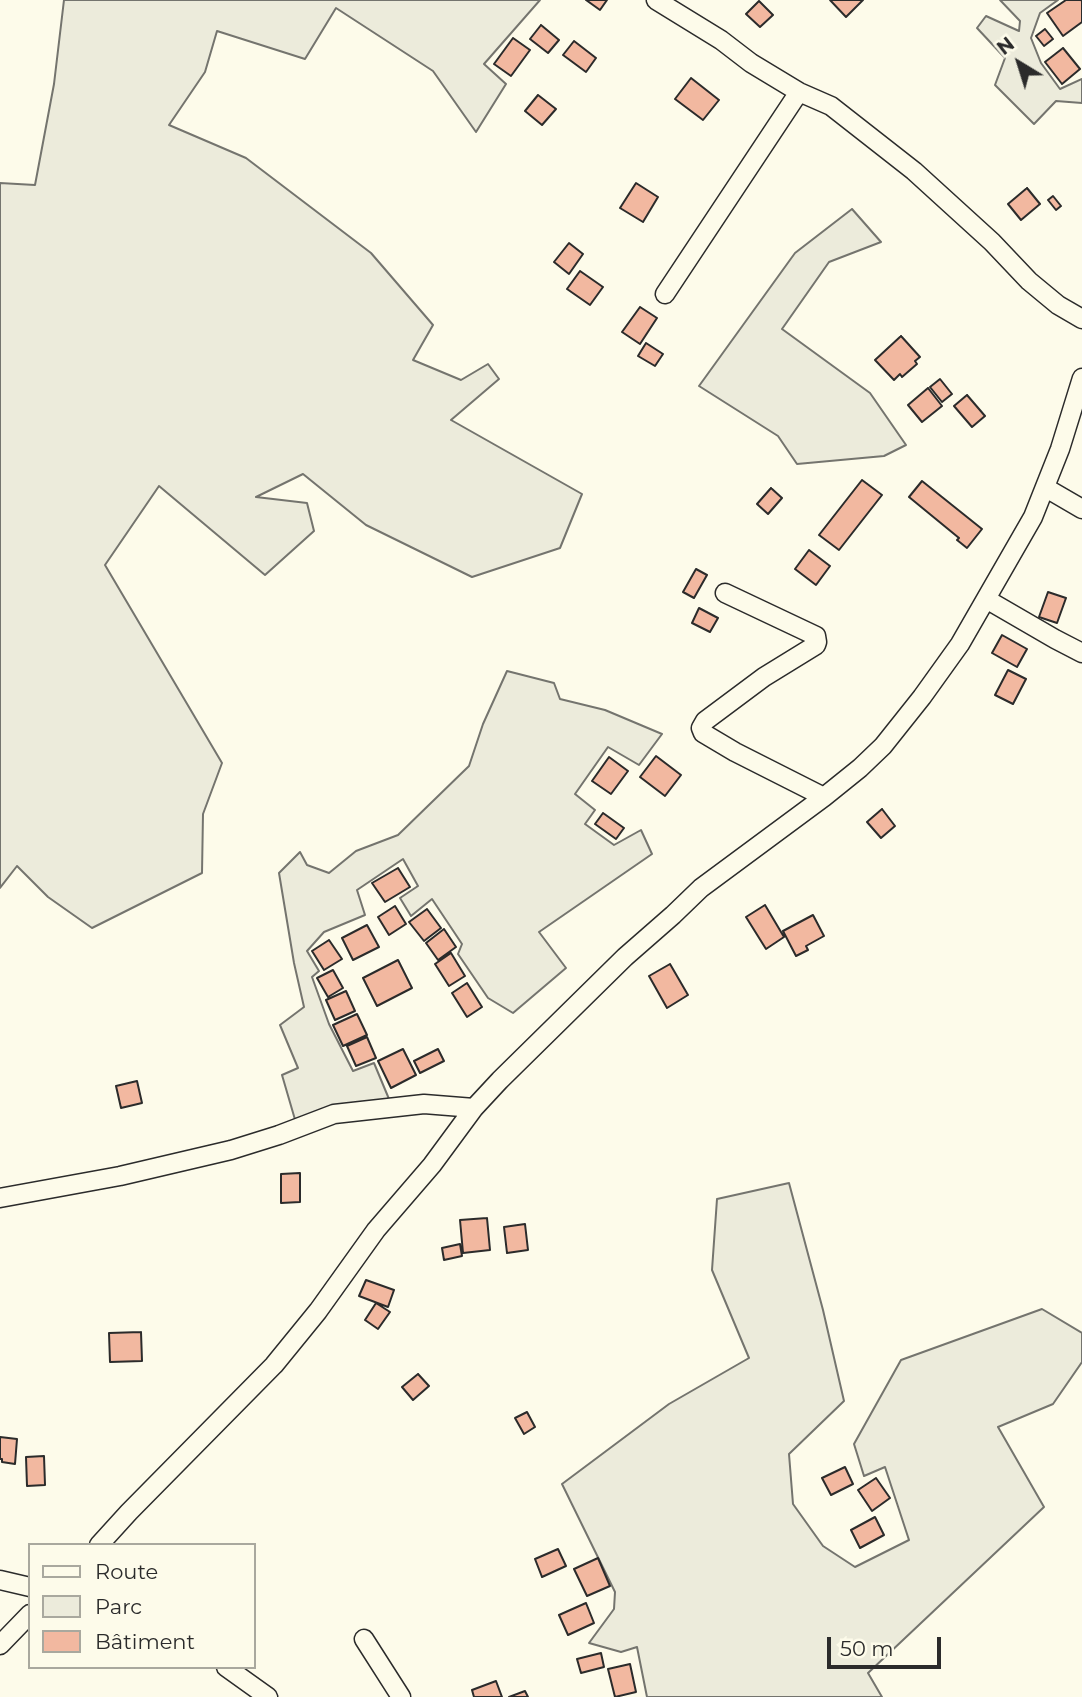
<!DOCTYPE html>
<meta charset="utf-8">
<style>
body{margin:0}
#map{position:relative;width:1082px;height:1697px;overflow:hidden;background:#fdfbea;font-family:Montserrat,sans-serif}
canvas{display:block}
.legend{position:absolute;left:28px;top:1543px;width:228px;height:126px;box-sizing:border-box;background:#fdfbea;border:2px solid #a9a89e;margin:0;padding:9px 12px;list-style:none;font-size:21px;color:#2b2b2b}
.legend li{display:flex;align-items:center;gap:14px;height:35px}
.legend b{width:35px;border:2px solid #a9a89e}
.north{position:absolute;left:984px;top:28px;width:70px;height:70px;-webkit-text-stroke:5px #fdfbea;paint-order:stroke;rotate:322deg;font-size:19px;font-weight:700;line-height:28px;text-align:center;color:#2b2b2b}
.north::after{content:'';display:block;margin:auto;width:24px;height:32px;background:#2b2b2b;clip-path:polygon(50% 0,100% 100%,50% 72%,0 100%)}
.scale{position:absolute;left:827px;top:1637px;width:114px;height:32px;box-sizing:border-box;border:4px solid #2b2b2b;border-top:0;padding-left:9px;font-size:21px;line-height:24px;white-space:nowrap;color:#2b2b2b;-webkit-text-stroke:5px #fdfbea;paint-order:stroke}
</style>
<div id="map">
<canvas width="1082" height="1697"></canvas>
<ul class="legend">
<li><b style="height:9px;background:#fdfbea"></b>Route</li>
<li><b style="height:19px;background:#ecebdb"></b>Parc</li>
<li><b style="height:19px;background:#f2b8a0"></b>Bâtiment</li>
</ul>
<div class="north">N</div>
<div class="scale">50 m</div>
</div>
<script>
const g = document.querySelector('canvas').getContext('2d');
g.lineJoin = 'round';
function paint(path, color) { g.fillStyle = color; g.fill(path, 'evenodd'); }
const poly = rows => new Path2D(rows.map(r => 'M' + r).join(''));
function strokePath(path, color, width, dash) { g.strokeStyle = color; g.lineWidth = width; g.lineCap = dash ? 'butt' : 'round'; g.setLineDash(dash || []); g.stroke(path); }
const green = poly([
 [64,0,540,0,484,64,506,84,476,132,433,71,336,8,305,59,217,31,205,72,169,125,246,158,371,253,433,325,413,360,461,380,488,364,499,379,451,420,582,494,560,548,472,577,366,525,303,474,256,497,307,503,314,531,265,575,159,486,105,565,222,763,203,814,202,873,92,928,48,897,17,866,0,888,0,183,35,185,54,84,64,0],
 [1000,0,1058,0,1040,13,1031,38,1041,63,1060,89,1082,79,1082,103,1056,101,1034,124,995,85,1005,58,977,28,986,16,1019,31,1020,21,1000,0],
 [852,209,881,242,829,262,782,329,870,393,906,445,884,456,797,464,778,436,699,386,795,253,852,209],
 [507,671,554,683,560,699,605,710,662,734,639,765,608,747,575,794,595,810,585,824,614,845,641,830,652,854,539,932,566,968,513,1013,488,998,458,954,462,944,432,899,411,916,400,898,418,886,403,859,357,890,365,915,324,932,307,951,319,971,312,977,329,1024,353,1071,374,1063,389,1099,296,1123,282,1075,298,1068,280,1025,304,1007,294,963,279,873,300,852,307,865,329,873,356,851,398,835,469,766,483,724,507,671],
 [789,1183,823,1310,844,1401,789,1454,793,1504,823,1546,855,1567,909,1540,885,1467,864,1476,854,1444,901,1360,1042,1309,1082,1333,1082,1362,1053,1404,998,1427,1044,1507,868,1673,882,1697,647,1697,637,1647,621,1652,589,1643,614,1609,615,1592,562,1484,669,1404,749,1358,712,1270,717,1199,789,1183]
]);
paint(green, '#ecebdb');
strokePath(green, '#74746e', 2);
const building = poly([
 [586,0,607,0,600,10,586,0],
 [830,0,863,0,846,17,830,0],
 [1066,0,1081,0,1082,1,1082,22,1063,36,1047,13,1066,0],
 [759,1,773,15,760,27,746,14,759,1],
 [541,25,559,40,548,53,530,39,541,25],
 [1045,29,1053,39,1044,46,1036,36,1045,29],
 [513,38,530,50,511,76,494,64,513,38],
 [574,41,596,58,586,72,563,55,574,41],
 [1063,48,1080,69,1062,84,1045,62,1063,48],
 [691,78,719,100,703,120,675,99,691,78],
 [538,95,556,109,542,125,525,111,538,95],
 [636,183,658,197,643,222,620,208,636,183],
 [1027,188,1040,204,1021,220,1008,204,1027,188],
 [1053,196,1061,206,1056,210,1048,200,1053,196],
 [569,243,583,254,569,274,554,262,569,243],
 [580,271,603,287,590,305,567,289,580,271],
 [640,307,657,318,640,344,622,332,640,307],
 [901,336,920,357,915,361,917,364,902,377,900,374,894,380,875,360,901,336],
 [646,343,663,354,655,366,638,356,646,343],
 [940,379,952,394,942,402,930,387,940,379],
 [928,388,942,406,922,422,908,405,928,388],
 [967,395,985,416,972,427,954,406,967,395],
 [862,480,882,495,839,550,819,535,862,480],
 [922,481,982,529,967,548,957,540,959,538,909,497,922,481],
 [771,488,782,498,768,514,757,504,771,488],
 [809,550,830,566,816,585,795,569,809,550],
 [696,569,707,575,694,598,683,592,696,569],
 [1048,592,1066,598,1057,623,1039,617,1048,592],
 [699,608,718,618,710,632,692,623,699,608],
 [1002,635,1027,649,1017,667,992,653,1002,635],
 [1008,670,1026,679,1013,704,995,695,1008,670],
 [656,756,681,775,665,796,640,777,656,756],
 [609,757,628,771,611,794,592,781,609,757],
 [882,809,895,826,881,838,867,822,882,809],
 [603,813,624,828,616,839,595,824,603,813],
 [398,868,410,887,385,902,372,883,398,868],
 [765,905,784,937,766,949,746,917,765,905],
 [395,906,406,924,389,935,378,917,395,906],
 [427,909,441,928,424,941,409,922,427,909],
 [813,915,824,936,806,946,808,950,796,956,783,931,813,915],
 [367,925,379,947,353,960,342,938,367,925],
 [444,929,456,947,438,960,426,943,444,929],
 [329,940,342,959,324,970,312,951,329,940],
 [451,953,465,976,449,986,435,964,451,953],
 [398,960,412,988,377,1006,363,978,398,960],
 [670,964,688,995,667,1008,649,976,670,964],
 [333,970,343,988,328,997,317,978,333,970],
 [467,983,482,1007,467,1017,452,993,467,983],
 [346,991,355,1011,335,1020,326,1000,346,991],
 [357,1014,367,1035,343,1046,333,1025,357,1014],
 [367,1037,376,1058,356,1066,347,1046,367,1037],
 [403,1049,416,1075,391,1088,378,1061,403,1049],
 [438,1049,444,1061,420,1073,414,1061,438,1049],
 [137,1081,142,1103,121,1108,116,1086,137,1081],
 [300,1173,300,1202,281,1203,281,1174,300,1173],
 [487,1218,490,1250,463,1253,460,1220,487,1218],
 [525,1224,528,1250,507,1253,504,1227,525,1224],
 [460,1244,462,1256,444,1260,442,1248,460,1244],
 [366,1280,394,1290,388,1307,359,1296,366,1280],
 [376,1303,390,1312,378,1329,365,1320,376,1303],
 [141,1332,142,1361,110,1362,109,1333,141,1332],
 [418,1374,429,1386,413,1400,402,1387,418,1374],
 [527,1412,535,1427,524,1434,515,1418,527,1412],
 [0,1437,17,1439,15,1464,2,1462,2,1459,0,1459,0,1437],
 [44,1456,45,1485,27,1486,26,1457,44,1456],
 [845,1467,853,1484,831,1495,822,1478,845,1467],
 [876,1478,890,1498,872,1511,858,1490,876,1478],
 [875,1517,884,1535,860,1548,851,1530,875,1517],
 [558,1549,566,1566,542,1577,535,1559,558,1549],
 [598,1558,610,1586,587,1596,574,1569,598,1558],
 [586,1603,594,1623,568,1635,559,1615,586,1603],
 [601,1653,604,1667,581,1673,577,1659,601,1653],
 [630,1664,636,1692,615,1697,608,1669,630,1664],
 [496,1681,502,1697,474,1697,472,1690,496,1681],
 [525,1691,528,1697,509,1697,525,1691]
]);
paint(building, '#f2b8a0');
strokePath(building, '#2b2b2b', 2);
const minor = poly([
 [656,0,721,40,751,63,799,92,831,106,914,171,992,242,1029,281,1058,305,1082,319],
 [665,294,799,92],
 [1046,488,1082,509],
 [725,593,816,636,817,642,816,645,764,677,705,721,701,728,703,733,735,752,824,797],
 [986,599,1055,639,1082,653],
 [0,1198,120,1176,231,1150,279,1135,334,1114,424,1104,474,1108],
 [99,1545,129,1512,274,1365,318,1311,376,1230,432,1165,474,1108,500,1080,625,957,673,915,701,888,824,797,860,768,883,746,922,697,960,644,1033,517,1060,449,1082,378],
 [0,1580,30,1587],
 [364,1639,401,1697],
 [0,1645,30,1614],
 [226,1667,268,1697]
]);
strokePath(minor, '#2b2b2b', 21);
strokePath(minor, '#fdfbea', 18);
</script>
